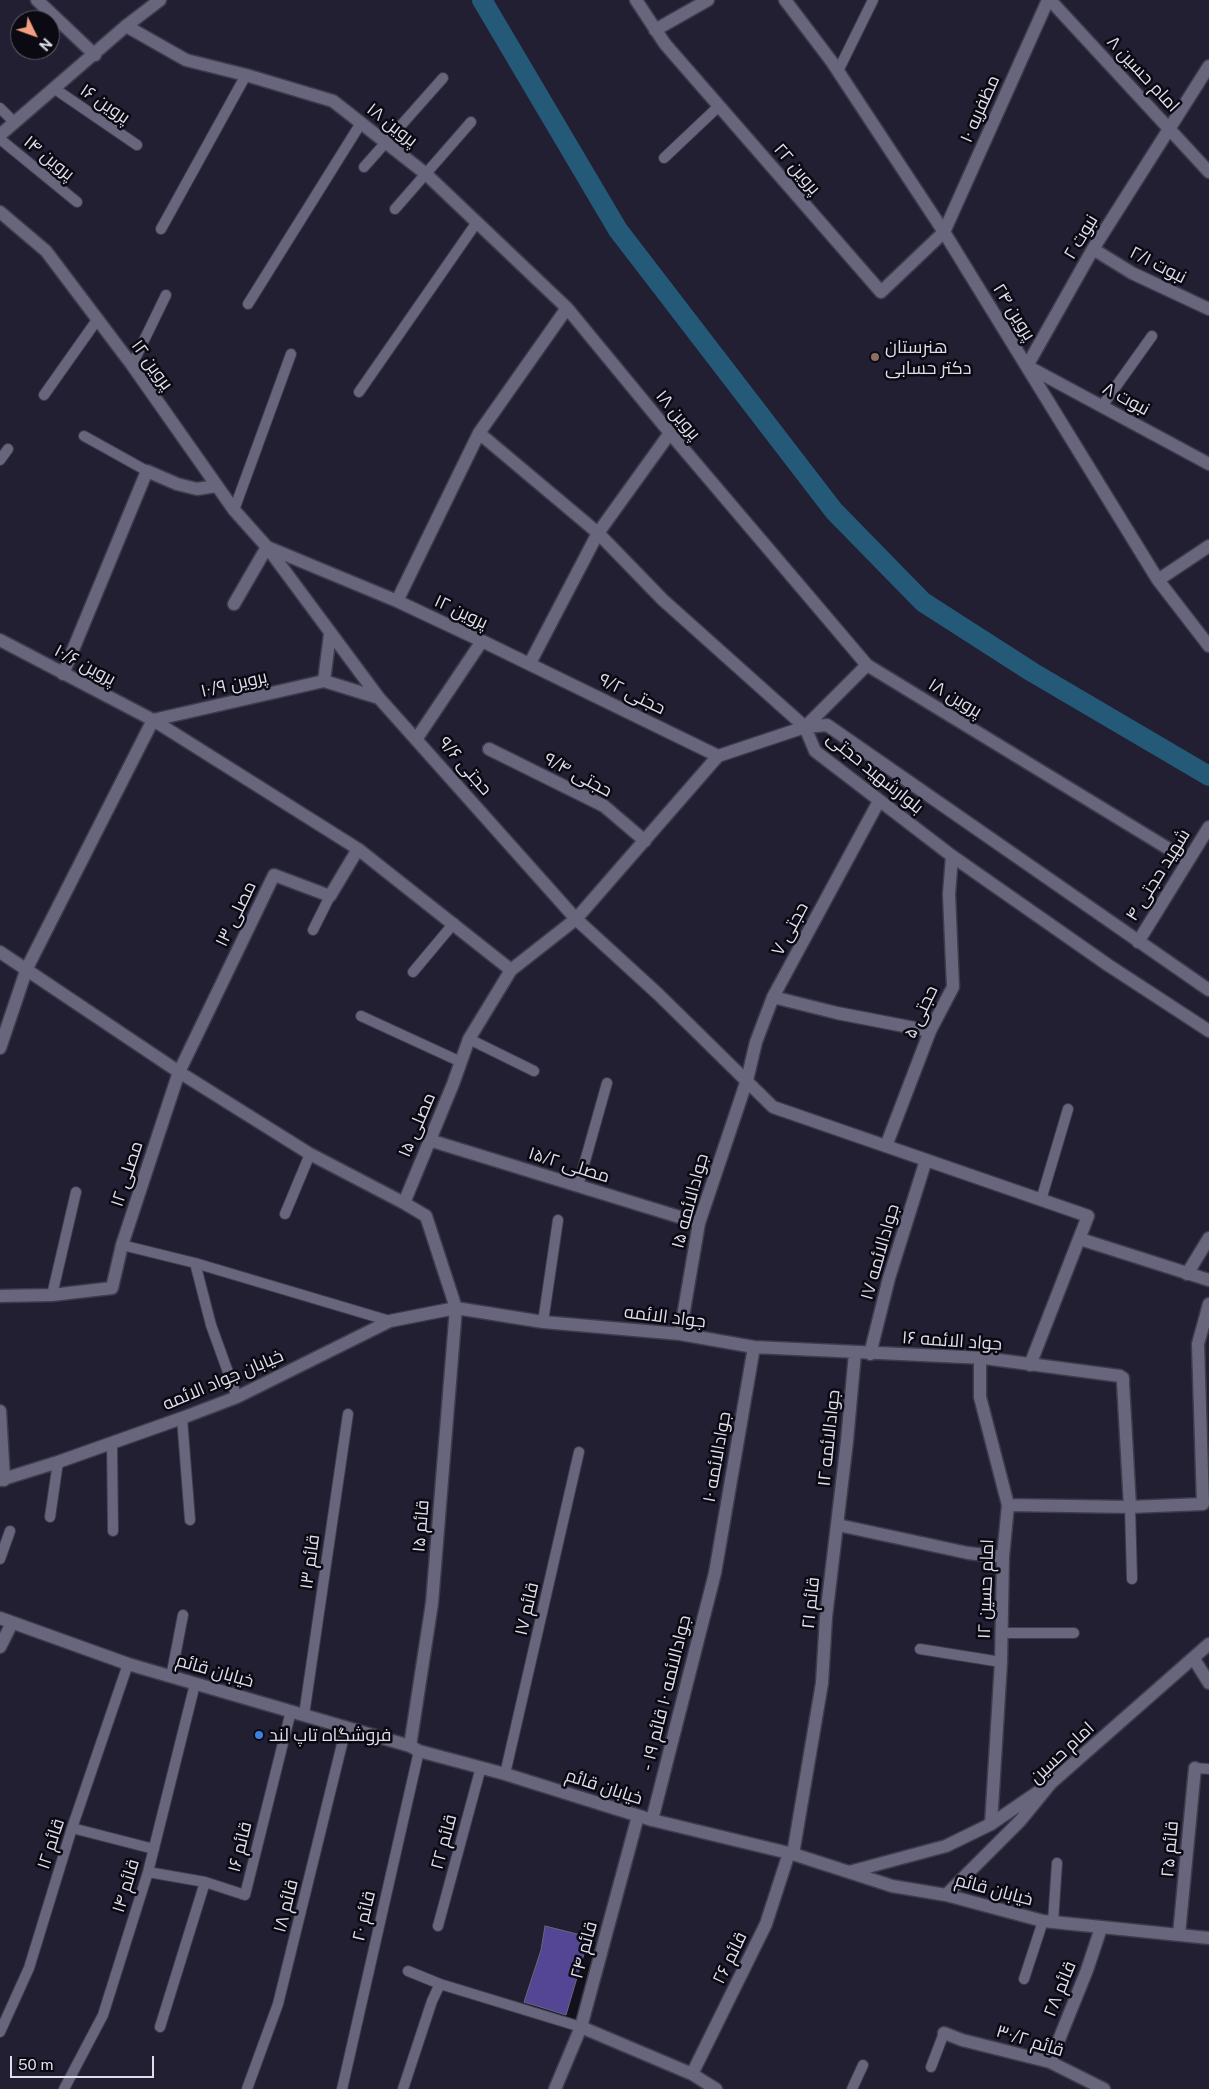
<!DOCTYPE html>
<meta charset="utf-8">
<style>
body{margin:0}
#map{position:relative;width:1209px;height:2089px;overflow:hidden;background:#221f33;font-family:"Public Sans",sans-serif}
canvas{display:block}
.north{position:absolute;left:10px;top:10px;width:50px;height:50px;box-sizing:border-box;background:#0b0a13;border:1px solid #605f69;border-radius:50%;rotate:132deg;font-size:14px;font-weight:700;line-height:20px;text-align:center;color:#dfdeeb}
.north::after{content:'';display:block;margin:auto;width:18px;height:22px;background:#f39f83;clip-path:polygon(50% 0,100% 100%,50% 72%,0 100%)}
.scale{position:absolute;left:10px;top:2056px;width:144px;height:22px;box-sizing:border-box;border:2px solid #dfdeeb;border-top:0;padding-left:6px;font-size:15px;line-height:18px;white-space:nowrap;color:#dfdeeb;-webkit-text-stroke:4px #0b0a13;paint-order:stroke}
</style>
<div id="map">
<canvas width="1209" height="2089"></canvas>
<div class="north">N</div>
<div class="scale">50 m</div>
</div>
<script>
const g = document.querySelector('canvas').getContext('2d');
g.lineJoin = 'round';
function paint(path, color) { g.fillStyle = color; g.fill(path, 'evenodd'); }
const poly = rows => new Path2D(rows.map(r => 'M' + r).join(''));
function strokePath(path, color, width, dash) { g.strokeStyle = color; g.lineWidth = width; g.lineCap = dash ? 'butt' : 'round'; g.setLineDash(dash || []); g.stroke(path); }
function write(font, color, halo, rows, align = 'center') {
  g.font = font + ' "Public Sans",Cairo,sans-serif'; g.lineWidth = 5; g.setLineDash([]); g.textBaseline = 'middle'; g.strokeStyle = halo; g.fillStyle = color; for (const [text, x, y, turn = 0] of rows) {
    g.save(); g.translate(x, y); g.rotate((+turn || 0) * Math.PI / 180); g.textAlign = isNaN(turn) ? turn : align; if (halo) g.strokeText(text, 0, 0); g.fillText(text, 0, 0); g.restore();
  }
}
paint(poly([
 [588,1938,598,1944,576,2020,535,2008,525,2002]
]), '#0007');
strokePath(poly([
 [482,0,618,230,834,511,923,602,1032,672,1209,776]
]), '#255978', 20);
const building = poly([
 [545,1926,589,1937,566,2015,524,2002,541,1950,545,1926]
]);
paint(building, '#554595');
strokePath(building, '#69677e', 1);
const service = poly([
 [838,71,873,0],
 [55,89,137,145],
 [0,108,14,122],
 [0,139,77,202],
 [664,158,719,106],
 [364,167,443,78],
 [395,209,471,122],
 [161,229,246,75],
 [248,304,361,123],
 [132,365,166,295],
 [359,392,477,222],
 [44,395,97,320],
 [1102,406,1152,336],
 [84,436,147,471],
 [0,460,8,449],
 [234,510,291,354],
 [313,930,330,896],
 [413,972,454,923],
 [361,1016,461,1062],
 [469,1039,534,1071],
 [578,1186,607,1083],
 [1041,1200,1068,1109],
 [285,1214,310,1154],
 [122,1245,195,1263,390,1321],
 [195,1263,211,1325,237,1397],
 [52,1295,76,1192],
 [543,1322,558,1220],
 [182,1418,190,1520],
 [112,1443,113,1531],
 [1130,1507,1132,1579],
 [50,1517,58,1462],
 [0,1559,10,1531],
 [1002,1633,1074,1633],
 [920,1649,1001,1662],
 [171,1677,183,1615],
 [304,1715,348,1414],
 [1195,1768,1209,1769],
 [505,1774,579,1452],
 [72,1828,154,1849],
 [148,1872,205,1882,245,1895,291,1711],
 [1053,1922,1057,1863],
 [438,1926,481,1767],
 [408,1971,440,1984,581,2027],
 [1024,1979,1043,1921],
 [160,2027,205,1882],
 [0,2032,29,1968,72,1828,128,1664],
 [931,2067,944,2033],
 [64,2089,103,2015,148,1872,195,1684],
 [247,2089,278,2004,346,1728],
 [342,2089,419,1751],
 [403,2089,432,2001,440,1984],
 [852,2089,863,2065]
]);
const minor = poly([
 [37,0,95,55],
 [636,0,665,44,881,292,944,232,1048,0],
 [785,0,832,62,944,232,1158,580,1209,646],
 [126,26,186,60,246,75,333,101,426,174,567,308,670,433,867,665,1187,860],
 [655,30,708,0],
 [1209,66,1093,249,1027,366,1209,464],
 [0,212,46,251,132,365,234,510,267,547,379,698,576,919,658,994,773,1107,1088,1216,1030,1365],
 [1093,249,1132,273,1209,309],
 [479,433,598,533,663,600,805,727,815,751,952,856,1108,965,1209,1031],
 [267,547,397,601,482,641,718,756],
 [1158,580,1209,546],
 [397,601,479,433,567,308],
 [234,604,267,547],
 [0,640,153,720,358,849,511,970],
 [530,663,598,533,670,433],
 [63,674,147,471,177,484,197,489,216,486],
 [324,681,379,698],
 [324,681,330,634],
 [153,720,324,681],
 [805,727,827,725,1209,990],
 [417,738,482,641],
 [489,749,604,806,645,841],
 [1138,942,1209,827],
 [0,952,179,1072,310,1154,404,1203,426,1216,456,1308,432,1603,410,1746],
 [773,997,837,1013,930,1031],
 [0,1048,27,968,153,720],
 [429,1140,699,1223],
 [886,1146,930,1031,953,987,949,894,952,856],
 [404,1203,453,1084,469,1039,511,970,576,919,718,756,805,727,867,665],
 [1080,1239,1209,1280],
 [1187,1274,1209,1238],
 [0,1296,52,1295,112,1288,122,1245,179,1072,274,875,330,896,358,849],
 [680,1334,699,1223,747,1080,756,1042,773,997,879,801],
 [870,1354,889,1278,926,1160],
 [980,1358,980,1397,1008,1505,1003,1557,1001,1662,991,1824],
 [0,1411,4,1480],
 [0,1480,58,1462,182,1418,237,1397,390,1321,456,1308,543,1322,680,1334,754,1347,984,1358,1120,1376,1123,1378,1123,1383,1130,1507],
 [1008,1505,1130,1507,1203,1504,1198,1344,1209,1304],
 [838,1519,838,1525,968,1553,1003,1557],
 [0,1647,12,1623],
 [1194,1659,1209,1683],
 [652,1820,715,1573,754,1347],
 [793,1854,822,1683,826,1617,847,1441,855,1353],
 [1179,1934,1195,1768],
 [581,2027,692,2074,716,2089],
 [944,2033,962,2040,1050,2062,1104,2089],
 [1050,2062,1087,1970,1101,1928],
 [692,2074,766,1924,789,1853],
 [555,2089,581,2027,638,1816]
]);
const tertiary = poly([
 [1050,0,1209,172],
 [0,135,126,26,160,0],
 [0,1618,128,1664,410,1746,419,1751,505,1774,652,1820,793,1854,892,1886,946,1895,1043,1921,1209,1938],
 [849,1872,946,1846,991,1824,1038,1792],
 [946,1895,1020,1821,1051,1783,1209,1644]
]);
strokePath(service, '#3e3b4c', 12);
strokePath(minor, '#3e3b4c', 15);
strokePath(tertiary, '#3e3b4c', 15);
strokePath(service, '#68667d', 10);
strokePath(minor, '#68667d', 12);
strokePath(tertiary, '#68667d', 12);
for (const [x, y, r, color] of [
 [875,357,5,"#8d6e63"],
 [259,1735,5,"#3f7fe0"]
]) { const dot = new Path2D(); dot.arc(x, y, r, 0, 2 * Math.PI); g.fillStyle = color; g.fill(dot); strokePath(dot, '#0b0a13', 2); }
write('18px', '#dfdeeb', '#0b0a13', [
 ["امام حسین ۸",1143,74,47],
 ["پروین ۱۶",105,104,34],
 ["مظفریه ۱۰",980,109,-66],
 ["پروین ۱۸",392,125,38],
 ["پروین ۱۴",49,158,39],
 ["پروین ۲۲",797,169,49],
 ["نبوت ۲",1081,237,-59],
 ["نبوت ۲/۱",1158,265,27],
 ["پروین ۲۴",1014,312,58],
 ["پروین ۱۲",152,365,54],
 ["نبوت ۸",1126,399,28],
 ["پروین ۱۸",678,415,50],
 ["پروین ۱۲",461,612,25],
 ["پروین ۱۰/۶",85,665,28],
 ["پروین ۱۰/۹",234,684,-13],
 ["حجتی ۹/۲",632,694,26],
 ["پروین ۱۸",955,698,31],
 ["حجتی ۹/۶",465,766,49],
 ["بلوارشهید حجتی",875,773,39],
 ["حجتی ۹/۴",578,775,28],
 ["شهید حجتی ۴",1158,875,-58],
 ["مصلی ۱۳",236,914,-64],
 ["حجتی ۷",790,929,-62],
 ["حجتی ۵",921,1012,-65],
 ["مصلی ۱۵",417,1125,-67],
 ["مصلی ۱۵/۲",569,1165,17],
 ["مصلی ۱۲",127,1174,-72],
 ["جوادالائمه ۱۵",690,1201,-75],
 ["جوادالائمه ۱۷",880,1252,-74],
 ["جواد الائمه",665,1317,7],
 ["جواد الائمه ۱۶",952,1341,4],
 ["خیابان جواد الائمه",223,1380,-23],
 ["جوادالائمه ۱۲",829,1438,-84],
 ["جوادالائمه ۱۰",717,1457,-80],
 ["قائم ۱۵",421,1526,-85],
 ["قائم ۱۳",310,1562,-82],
 ["امام حسین ۱۲",986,1589,-88],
 ["قائم ۲۱",811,1603,-84],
 ["قائم ۱۷",527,1609,-77],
 ["خیابان قائم",215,1671,16],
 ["- جوادالائمه ۱۰ قائم ۱۹",666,1693,-76],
 ["امام حسین",1062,1753,-43],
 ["خیابان قائم",604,1787,18],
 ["قائم ۲۲",444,1842,-75],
 ["قائم ۱۲",51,1844,-72],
 ["قائم ۱۶",240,1847,-76],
 ["قائم ۲۵",1170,1849,-85],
 ["قائم ۱۴",126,1886,-73],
 ["خیابان قائم",994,1890,15],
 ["قائم ۱۸",286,1906,-76],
 ["قائم ۲۰",364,1916,-77],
 ["قائم ۲۴",584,1950,-75],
 ["قائم ۲۶",730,1958,-64],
 ["قائم ۲۸",1060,1989,-68],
 ["قاِئم ۳۰/۲",1030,2041,17]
]);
write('18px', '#dfdeeb', '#0b0a13', [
 ["هنرستان",885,347],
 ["دکتر حسابی",885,368],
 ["فروشگاه تاپ لند",269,1735]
], 'left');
</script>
